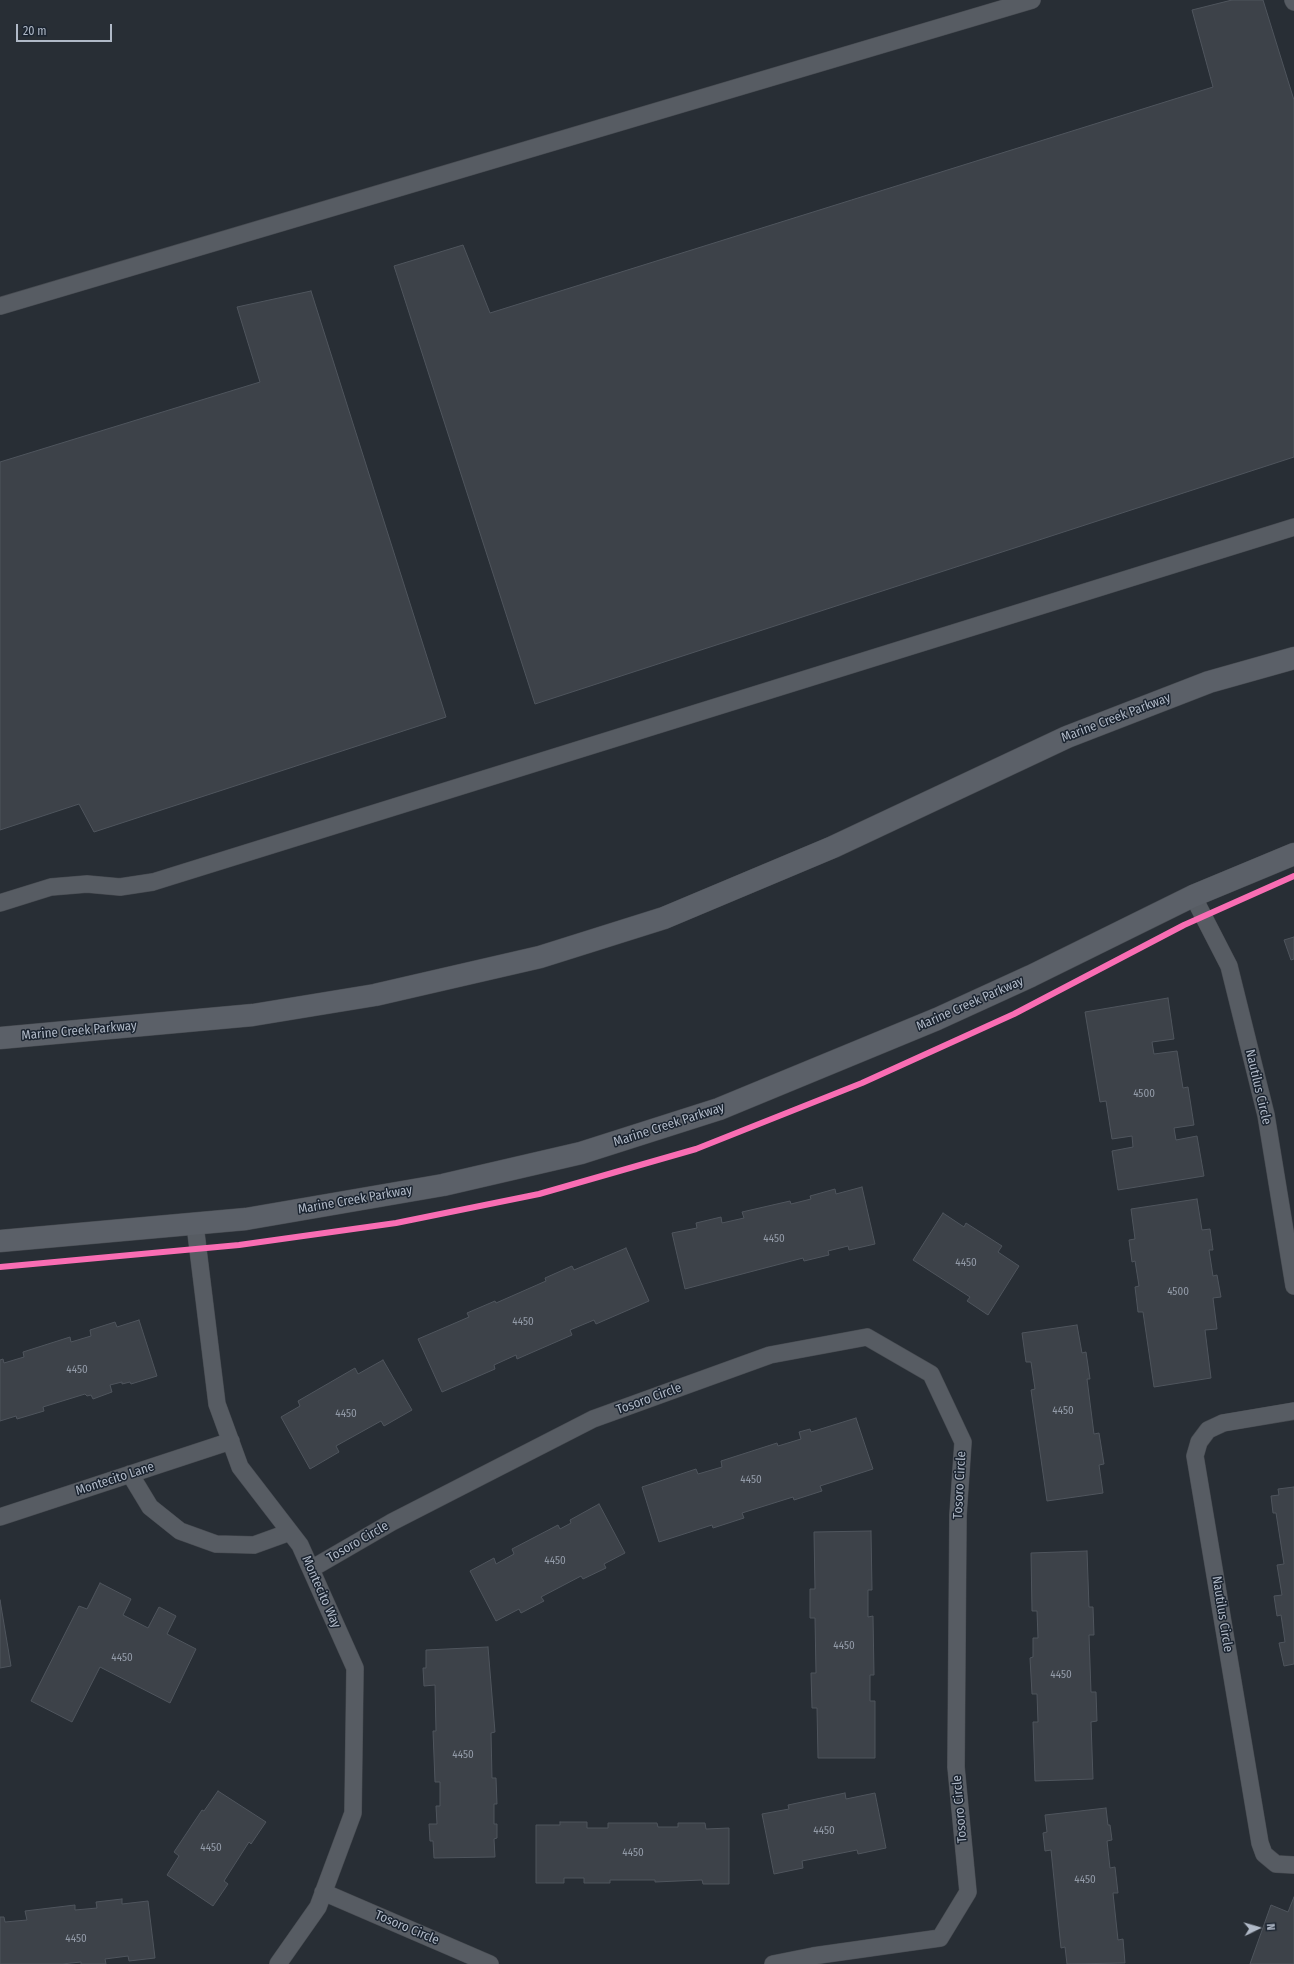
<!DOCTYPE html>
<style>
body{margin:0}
#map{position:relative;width:1294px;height:1964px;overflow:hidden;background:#282e35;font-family:"Fira Sans Condensed",sans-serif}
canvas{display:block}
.north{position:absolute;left:1238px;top:1908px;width:40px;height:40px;-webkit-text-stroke:3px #1b2430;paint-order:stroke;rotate:85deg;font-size:11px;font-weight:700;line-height:16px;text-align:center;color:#b0b9c7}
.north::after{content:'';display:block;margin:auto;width:14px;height:18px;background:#b0b9c7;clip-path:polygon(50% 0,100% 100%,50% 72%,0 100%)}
.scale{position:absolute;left:16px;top:24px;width:96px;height:18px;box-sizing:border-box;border:2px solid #b0b9c7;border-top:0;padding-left:5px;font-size:12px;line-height:14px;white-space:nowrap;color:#b0b9c7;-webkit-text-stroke:3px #1b2430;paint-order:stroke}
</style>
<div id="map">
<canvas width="1294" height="1964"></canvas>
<div class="north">N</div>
<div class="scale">20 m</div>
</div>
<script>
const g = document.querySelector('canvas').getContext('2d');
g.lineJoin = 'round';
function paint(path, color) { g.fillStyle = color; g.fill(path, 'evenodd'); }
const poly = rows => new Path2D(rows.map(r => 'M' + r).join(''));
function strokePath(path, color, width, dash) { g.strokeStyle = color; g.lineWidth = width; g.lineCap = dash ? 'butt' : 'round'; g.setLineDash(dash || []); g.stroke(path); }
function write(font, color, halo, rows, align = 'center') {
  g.font = font + ' "Fira Sans Condensed",sans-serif'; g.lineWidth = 3; g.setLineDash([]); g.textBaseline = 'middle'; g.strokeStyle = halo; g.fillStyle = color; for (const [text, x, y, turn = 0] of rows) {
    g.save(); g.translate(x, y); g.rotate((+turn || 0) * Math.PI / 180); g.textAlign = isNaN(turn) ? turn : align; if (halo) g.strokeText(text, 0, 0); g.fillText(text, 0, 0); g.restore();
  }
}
const building = poly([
 [1232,0,1263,0,1294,100,1294,457,535,704,394,266,463,245,490,313,1213,87,1192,10,1232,0],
 [311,291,446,717,94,832,79,804,0,830,0,462,260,382,237,307,311,291],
 [1294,937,1294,959,1291,960,1284,940,1294,937],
 [1168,998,1174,1039,1152,1042,1154,1054,1177,1051,1183,1088,1188,1087,1194,1125,1174,1128,1176,1140,1197,1136,1204,1176,1118,1190,1112,1151,1133,1147,1132,1136,1112,1139,1106,1101,1100,1102,1085,1012,1168,998],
 [862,1187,875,1244,849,1250,848,1246,828,1251,829,1255,804,1261,803,1258,685,1289,672,1233,697,1228,696,1223,721,1217,722,1223,744,1218,742,1212,790,1201,791,1204,811,1199,810,1196,835,1189,836,1194,862,1187],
 [1197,1199,1202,1230,1210,1229,1213,1250,1209,1250,1213,1276,1217,1275,1221,1297,1213,1298,1217,1329,1205,1330,1211,1378,1154,1387,1143,1312,1138,1312,1135,1287,1139,1286,1135,1261,1132,1262,1129,1240,1135,1239,1131,1209,1197,1199],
 [943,1213,964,1227,966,1223,1002,1246,998,1252,1019,1266,988,1315,967,1301,970,1297,913,1260,943,1213],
 [626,1248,649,1301,596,1324,594,1320,570,1330,572,1335,517,1359,516,1355,494,1365,495,1369,442,1392,418,1339,469,1317,467,1313,495,1301,496,1303,546,1281,545,1278,572,1266,574,1270,626,1248],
 [139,1320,157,1376,131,1384,130,1382,122,1384,122,1382,110,1385,112,1392,93,1399,91,1395,87,1396,85,1394,43,1407,44,1411,17,1419,16,1416,0,1421,0,1360,3,1359,4,1363,24,1357,23,1352,70,1337,71,1342,91,1336,90,1330,115,1322,117,1327,139,1320],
 [1077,1325,1082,1353,1086,1352,1090,1379,1087,1379,1094,1434,1099,1433,1104,1464,1099,1465,1103,1493,1047,1501,1031,1390,1035,1389,1031,1362,1026,1362,1022,1333,1077,1325],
 [383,1360,412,1410,384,1426,381,1421,336,1446,339,1452,310,1469,281,1417,300,1406,298,1401,355,1368,358,1374,383,1360],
 [856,1418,873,1469,820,1486,822,1491,794,1500,793,1497,742,1513,744,1518,713,1528,712,1525,659,1542,642,1487,696,1469,698,1474,722,1467,721,1461,777,1443,778,1446,801,1439,799,1432,810,1429,811,1432,856,1418],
 [1294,1487,1294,1664,1284,1666,1279,1643,1285,1642,1281,1615,1277,1616,1274,1596,1282,1595,1277,1565,1284,1564,1276,1513,1273,1513,1271,1496,1279,1495,1278,1489,1294,1487],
 [599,1504,625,1553,604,1564,606,1568,583,1579,581,1576,541,1597,544,1601,521,1613,519,1609,496,1621,470,1571,494,1558,496,1564,514,1554,512,1549,558,1525,560,1529,571,1523,570,1520,599,1504],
 [871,1531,872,1590,868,1590,868,1617,873,1616,874,1675,870,1675,870,1701,875,1701,875,1758,818,1758,817,1708,812,1708,811,1673,816,1673,815,1618,810,1618,810,1589,815,1589,814,1532,871,1531],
 [1087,1551,1089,1607,1093,1607,1094,1635,1089,1635,1091,1692,1096,1692,1097,1721,1091,1722,1093,1779,1035,1781,1033,1722,1038,1722,1037,1694,1032,1694,1030,1658,1033,1657,1033,1638,1038,1638,1037,1611,1032,1611,1031,1553,1087,1551],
 [100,1583,131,1599,123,1615,148,1628,159,1607,176,1616,167,1634,196,1649,170,1703,100,1667,72,1722,31,1701,79,1606,87,1609,100,1583],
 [0,1600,11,1666,0,1668,0,1600],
 [488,1647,495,1732,491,1733,492,1778,496,1778,497,1804,494,1804,494,1824,497,1824,497,1838,494,1839,495,1857,434,1858,433,1841,430,1841,429,1824,437,1824,436,1806,440,1806,440,1782,435,1782,433,1731,436,1731,435,1685,424,1686,423,1668,426,1668,426,1650,488,1647],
 [218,1791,266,1822,251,1844,249,1842,224,1881,228,1884,213,1906,167,1875,179,1856,174,1852,202,1810,204,1811,218,1791],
 [845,1793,846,1799,875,1793,886,1848,858,1854,857,1850,802,1861,803,1868,774,1874,762,1814,789,1809,788,1805,845,1793],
 [1106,1808,1108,1825,1110,1825,1112,1840,1107,1841,1110,1868,1115,1867,1118,1893,1113,1893,1118,1940,1123,1939,1125,1963,1067,1964,1065,1947,1061,1948,1051,1850,1045,1851,1043,1833,1047,1832,1045,1815,1106,1808],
 [560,1822,587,1822,587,1828,608,1828,608,1823,657,1823,658,1827,678,1827,678,1823,705,1823,706,1829,729,1828,729,1884,703,1884,702,1880,655,1882,655,1880,610,1880,610,1883,584,1883,584,1878,564,1878,564,1883,536,1883,536,1825,560,1825,560,1822],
 [1294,1897,1294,1964,1250,1964,1271,1905,1288,1912,1294,1897],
 [122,1899,122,1904,148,1901,155,1958,129,1961,128,1956,105,1959,106,1964,81,1964,81,1962,62,1964,0,1964,0,1917,4,1917,5,1922,27,1920,25,1911,75,1905,75,1910,97,1908,96,1902,122,1899]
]);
paint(building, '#3d4249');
strokePath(building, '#4f555d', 1);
const lane = poly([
 [1293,0,1294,2],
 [0,306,1032,0],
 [1193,896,1229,966,1266,1115,1294,1286],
 [0,903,51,887,87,884,120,887,153,882,1294,527],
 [195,1225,217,1404,240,1467,300,1545,355,1668,353,1813,318,1907,278,1964],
 [1294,1411,1223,1423,1208,1430,1199,1442,1195,1456,1260,1843,1264,1854,1276,1864,1294,1865],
 [130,1474,150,1507,180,1531,216,1544,254,1545,290,1532],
 [0,1517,231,1441],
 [311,1569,392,1522,593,1419,770,1355,867,1337,931,1374,963,1442,958,1515,956,1767,968,1892,940,1938,813,1956,773,1964],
 [323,1892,490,1964]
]);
const secondary = poly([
 [0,1038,253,1015,375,995,540,957,664,918,833,847,1067,737,1209,682,1294,658],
 [0,1241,246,1219,443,1185,581,1153,719,1109,937,1019,1031,976,1193,896,1294,854]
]);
strokePath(lane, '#464a50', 18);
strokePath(secondary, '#464a50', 23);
strokePath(lane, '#575c63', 17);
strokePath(secondary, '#5b6068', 22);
strokePath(poly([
 [0,1267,239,1245,396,1223,539,1194,696,1149,862,1083,1014,1014,1184,925,1294,876]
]), '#f96db3', 6);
write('11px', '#939ba8', null, [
 ["4500",1144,1094],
 ["4450",774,1239],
 ["4450",966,1263],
 ["4500",1178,1292],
 ["4450",523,1322],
 ["4450",77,1370],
 ["4450",1063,1411],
 ["4450",346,1414],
 ["4450",751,1480],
 ["4450",555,1561],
 ["4450",844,1646],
 ["4450",122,1658],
 ["4450",1061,1675],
 ["4450",463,1755],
 ["4450",824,1831],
 ["4450",211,1848],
 ["4450",633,1853],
 ["4450",1085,1880],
 ["4450",76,1939]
]);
write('13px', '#b0b9c7', '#1b2430', [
 ["Marine Creek Parkway",1116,718,-21],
 ["Marine Creek Parkway",970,1004,-24],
 ["Marine Creek Parkway",79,1031,-5],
 ["Nautilus Circle",1258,1087,77],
 ["Marine Creek Parkway",669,1125,-18],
 ["Marine Creek Parkway",355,1200,-10],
 ["Tosoro Circle",649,1399,-20],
 ["Montecito Lane",115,1479,-18],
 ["Tosoro Circle",960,1485,-87],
 ["Tosoro Circle",358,1542,-30],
 ["Montecito Way",321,1592,66],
 ["Nautilus Circle",1222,1614,81],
 ["Tosoro Circle",960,1809,-95],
 ["Tosoro Circle",407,1928,23]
]);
</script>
